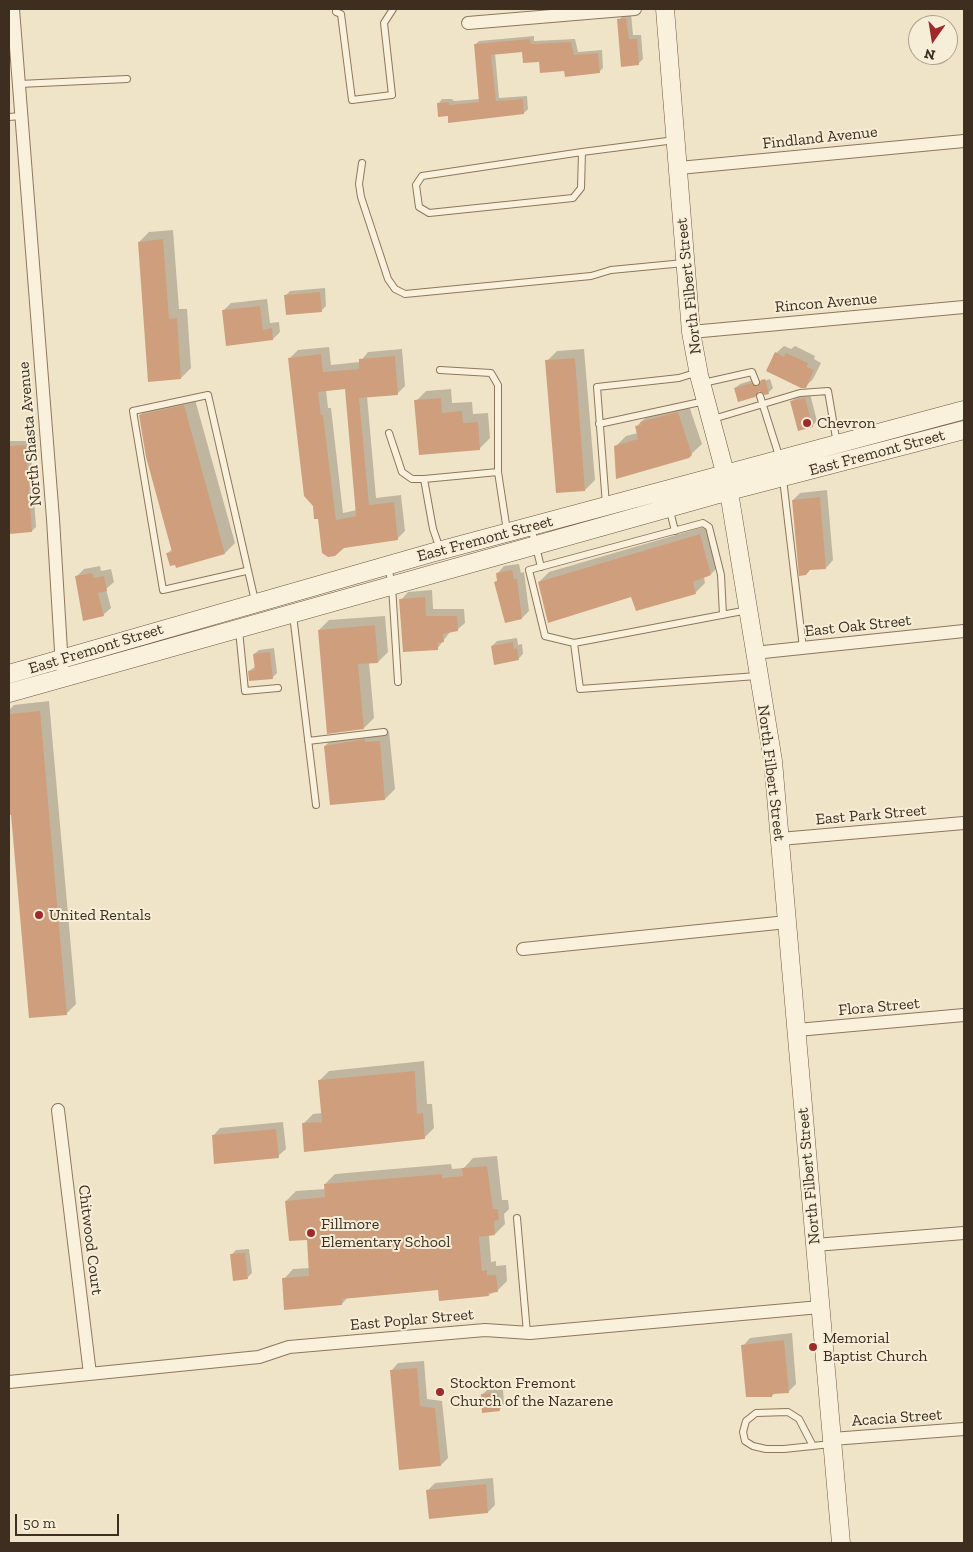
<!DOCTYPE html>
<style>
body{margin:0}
#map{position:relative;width:973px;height:1552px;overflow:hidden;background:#f0e4c8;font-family:"Zilla Slab",serif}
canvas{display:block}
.frame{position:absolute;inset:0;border:10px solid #3d2e20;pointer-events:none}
.north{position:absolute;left:908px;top:15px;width:50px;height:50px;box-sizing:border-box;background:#f7eed8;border:1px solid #ada18e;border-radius:50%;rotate:193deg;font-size:14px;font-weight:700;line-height:20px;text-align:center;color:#3d2e20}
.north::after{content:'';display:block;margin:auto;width:18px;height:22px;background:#9e2a2b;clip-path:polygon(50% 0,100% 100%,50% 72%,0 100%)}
.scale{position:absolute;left:15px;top:1514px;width:104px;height:22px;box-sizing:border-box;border:2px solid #3d2e20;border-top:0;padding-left:6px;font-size:15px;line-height:18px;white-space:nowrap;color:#3d2e20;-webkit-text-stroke:4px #f7eed8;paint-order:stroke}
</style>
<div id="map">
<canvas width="973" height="1552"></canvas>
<div class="frame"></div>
<div class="north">N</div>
<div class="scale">50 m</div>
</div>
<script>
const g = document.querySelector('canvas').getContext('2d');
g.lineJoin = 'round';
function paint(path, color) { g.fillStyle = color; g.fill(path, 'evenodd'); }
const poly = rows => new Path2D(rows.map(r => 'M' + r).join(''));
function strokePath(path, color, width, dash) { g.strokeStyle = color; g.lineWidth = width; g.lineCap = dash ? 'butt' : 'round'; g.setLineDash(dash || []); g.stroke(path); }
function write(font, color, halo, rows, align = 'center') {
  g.font = font + ' "Zilla Slab",serif'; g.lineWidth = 4; g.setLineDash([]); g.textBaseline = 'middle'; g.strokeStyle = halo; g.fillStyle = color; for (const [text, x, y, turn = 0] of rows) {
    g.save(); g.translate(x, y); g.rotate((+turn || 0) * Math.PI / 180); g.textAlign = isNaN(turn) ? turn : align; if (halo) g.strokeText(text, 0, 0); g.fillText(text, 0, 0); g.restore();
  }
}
paint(poly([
 [631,14,633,35,641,35,643,59,638,64,619,20,623,15],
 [534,36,534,41,575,39,578,52,602,50,603,68,599,72,540,61,524,50,495,53,499,98,527,96,528,109,524,113,449,115,438,104,442,99,452,99,454,101,480,99,475,45,479,41],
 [173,230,179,309,187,309,191,368,181,378,139,242,149,232],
 [325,288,326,306,322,310,285,296,290,291],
 [267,299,270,323,279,322,280,332,273,339,224,310,231,303],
 [784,346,791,349,795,346,815,356,814,359,821,363,813,379,806,386,776,353],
 [329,347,331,365,360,362,368,352,402,349,405,386,397,394,367,396,376,498,401,495,405,531,397,539,319,517,290,358,298,350],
 [346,388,357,510,343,513,331,408,328,408,326,390],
 [584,349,595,480,585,490,557,492,547,361,557,351],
 [756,379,761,382,770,379,773,388,768,393,760,391,755,396,735,388,740,384],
 [451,389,452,403,472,402,473,414,488,413,490,438,480,448,420,453,416,401,426,391],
 [810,394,817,421,812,426,792,401,796,397],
 [194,396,235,543,225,553,167,554,172,549,140,415,150,405],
 [688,403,702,444,688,457,615,447,626,436,638,433,636,427,646,417],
 [9,441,30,441,36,527,32,531,9,533],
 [827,490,833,560,826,568,793,500,800,493],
 [710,525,721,564,711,574,704,577,705,583,695,593,539,582,549,572],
 [519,564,521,573,524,572,529,611,522,618,496,582,498,580,497,574,504,566],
 [100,566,101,571,111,569,114,582,106,589,111,608,103,615,76,577,84,569],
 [432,590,433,609,464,609,465,623,457,630,450,632,437,649,401,600,408,592],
 [385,616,388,652,378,662,369,662,374,718,364,728,319,630,329,620],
 [517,638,518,645,522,644,523,654,518,659,492,646,497,641],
 [274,648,277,673,272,678,249,671,256,666,254,654,259,650],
 [49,701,76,1004,66,1014,12,814,9,814,9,710,14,705],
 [375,730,375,733,389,731,395,789,385,799,325,746,335,736],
 [424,1061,427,1104,432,1104,434,1128,424,1138,303,1124,313,1114,322,1113,319,1081,329,1071],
 [283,1122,286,1149,278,1156,213,1136,220,1128],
 [497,1156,502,1200,508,1200,509,1209,504,1214,505,1224,495,1234,489,1235,491,1262,496,1261,496,1266,506,1265,507,1281,497,1291,488,1295,439,1289,348,1297,342,1304,284,1279,293,1269,310,1268,308,1239,286,1201,296,1191,325,1189,325,1184,335,1174,451,1164,452,1169,464,1168,473,1158],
 [249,1249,252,1273,248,1277,231,1255,236,1250],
 [792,1333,796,1384,788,1392,775,1393,772,1396,743,1346,750,1338],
 [424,1361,427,1399,442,1401,448,1458,441,1465,391,1371,398,1363],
 [503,1389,504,1405,499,1410,482,1395,487,1390],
 [493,1478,495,1505,488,1512,428,1490,435,1483]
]), '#0003');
paint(poly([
 [626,18,629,39,637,39,639,65,621,67,617,19],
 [530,39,531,44,571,42,574,55,598,53,600,73,565,77,564,71,540,73,539,62,523,63,522,52,491,55,496,101,523,99,524,114,448,123,448,116,438,117,437,103,448,102,450,105,479,102,474,44],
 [163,239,169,319,177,318,181,379,148,382,138,242],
 [320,292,322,312,286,315,284,295],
 [260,306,263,330,272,328,273,340,226,346,222,310],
 [775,352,784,357,786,353,808,363,807,367,814,370,806,388,801,388,766,371],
 [321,354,323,372,359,369,359,359,395,356,398,395,359,398,369,505,394,502,398,540,344,548,335,556,328,557,322,553,318,519,314,519,313,506,304,496,288,358],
 [345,389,356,516,336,520,323,415,321,415,318,392],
 [575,358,585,491,556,493,545,360],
 [765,379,769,394,765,395,759,391,755,397,738,402,734,388,751,383,757,387,761,380],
 [441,398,442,413,462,411,463,423,478,422,480,450,419,455,414,400],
 [805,398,813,427,798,431,790,401],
 [184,405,225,554,176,568,175,565,170,566,166,553,172,552,146,457,139,415],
 [678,412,692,455,689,458,616,479,614,446,638,439,635,426,641,425,640,422],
 [26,445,32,532,9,534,9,446],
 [820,497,826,569,810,570,806,575,799,576,792,500],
 [700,534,711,575,693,582,696,594,636,611,631,597,548,623,538,582],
 [512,570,514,579,517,579,522,619,505,623,494,582,497,581,496,573],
 [92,573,94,578,104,576,107,591,98,593,104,616,83,621,75,576],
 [425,597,426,616,457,616,458,631,443,634,444,642,438,643,438,650,403,652,399,599],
 [375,625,378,663,358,664,364,729,327,734,318,630],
 [513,642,514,649,517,648,519,660,494,665,491,646],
 [270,652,273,679,249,681,248,671,255,670,253,654],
 [40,711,67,1015,29,1018,11,815,9,815,9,714],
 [365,739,365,742,380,741,385,800,330,805,324,746],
 [415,1071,417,1114,423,1113,425,1139,304,1152,302,1123,322,1122,318,1080],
 [276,1129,279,1158,214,1164,212,1135],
 [487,1166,493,1209,498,1209,499,1220,494,1221,495,1235,479,1237,482,1271,487,1270,487,1275,496,1275,498,1292,488,1293,489,1296,439,1301,438,1290,342,1299,342,1305,284,1310,282,1278,309,1276,307,1240,289,1241,285,1201,325,1197,324,1184,442,1174,442,1178,463,1176,462,1168],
 [245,1253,248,1279,233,1281,230,1254],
 [784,1340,789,1393,772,1394,772,1397,746,1397,741,1345],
 [417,1368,420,1406,435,1408,441,1466,399,1470,390,1370],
 [498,1393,500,1411,482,1413,481,1394],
 [486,1484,488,1513,429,1519,426,1490]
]), '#cf9f7d');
const lane = poly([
 [336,9,336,12,341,14,352,100,392,95,384,23,393,9],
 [19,84,127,79],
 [9,117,21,116],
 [582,152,581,188,573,198,429,213,419,207,416,185,422,176,582,152],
 [582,152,675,140],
 [362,163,359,184,361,197,388,279,395,289,405,294,591,276,611,270,684,263],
 [440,370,491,373,498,385,498,472],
 [703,383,752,372,756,382],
 [760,396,780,459],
 [713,419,800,393,828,391,837,444],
 [599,424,705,401],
 [389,433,402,472,412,479,424,479],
 [783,479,803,648],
 [665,491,675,531],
 [606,505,597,387,679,378,698,372],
 [531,527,541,567],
 [440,549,433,529,424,479,498,472,507,531],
 [388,566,392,586,398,682],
 [246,571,163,590,133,411,208,395,255,601],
 [748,610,574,643,580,689,757,676],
 [293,615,316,805],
 [239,630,245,691,278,688],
 [574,643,545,636,529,570,703,523,709,527,721,575,723,615],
 [308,741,384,732],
 [517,1218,527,1333],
 [813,1446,799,1419,788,1412,756,1413,746,1421,743,1432,745,1441,753,1446,766,1449,784,1449,831,1444]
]);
const street = poly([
 [13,9,53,519,62,667],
 [468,23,635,9],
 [679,168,964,141],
 [691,332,964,307],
 [754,653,964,631],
 [780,839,964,823],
 [523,949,787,922],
 [797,1030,964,1015],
 [58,1110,90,1374],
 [815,1245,964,1233],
 [9,1382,259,1357,289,1347,485,1330,530,1333,820,1307],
 [832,1439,964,1429]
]);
const secondary = poly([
 [665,9,691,332,699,375,727,480,773,761,841,1543],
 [9,674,431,553,964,410],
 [9,693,729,491,964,430]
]);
strokePath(lane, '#8d765c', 8);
strokePath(street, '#8d765c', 14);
strokePath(secondary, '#6f573f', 19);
strokePath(lane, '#faf1dc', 6);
strokePath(street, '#faf1dc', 12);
strokePath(secondary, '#faf1dc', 18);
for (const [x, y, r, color] of [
 [807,423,5,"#9e2a2b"],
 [39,915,5,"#9e2a2b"],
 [311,1233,5,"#9e2a2b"],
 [813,1347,5,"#9e2a2b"],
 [440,1392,5,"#9e2a2b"]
]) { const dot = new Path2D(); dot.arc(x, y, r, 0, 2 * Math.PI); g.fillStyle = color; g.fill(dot); strokePath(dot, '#f7eed8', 2); }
write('16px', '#3d2e20', '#f7eed8', [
 ["Findland Avenue",820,138,-6],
 ["North Filbert Street",689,286,-96],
 ["Rincon Avenue",826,303,-5],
 ["North Shasta Avenue",30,434,-95],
 ["East Fremont Street",877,453,-15],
 ["East Fremont Street",485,539,-15],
 ["East Oak Street",858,626,-6],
 ["East Fremont Street",96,649,-17],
 ["North Filbert Street",771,773,83],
 ["East Park Street",871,815,-5],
 ["Flora Street",879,1007,-5],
 ["North Filbert Street",809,1176,-95],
 ["Chitwood Court",90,1240,83],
 ["East Poplar Street",412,1320,-5],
 ["Acacia Street",897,1418,-4]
]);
write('16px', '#3d2e20', '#f7eed8', [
 ["Chevron",817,423],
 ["United Rentals",49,915],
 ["Fillmore",321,1224],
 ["Elementary School",321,1242],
 ["Memorial",823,1338],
 ["Baptist Church",823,1356],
 ["Stockton Fremont",450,1383],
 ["Church of the Nazarene",450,1401]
], 'left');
</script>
